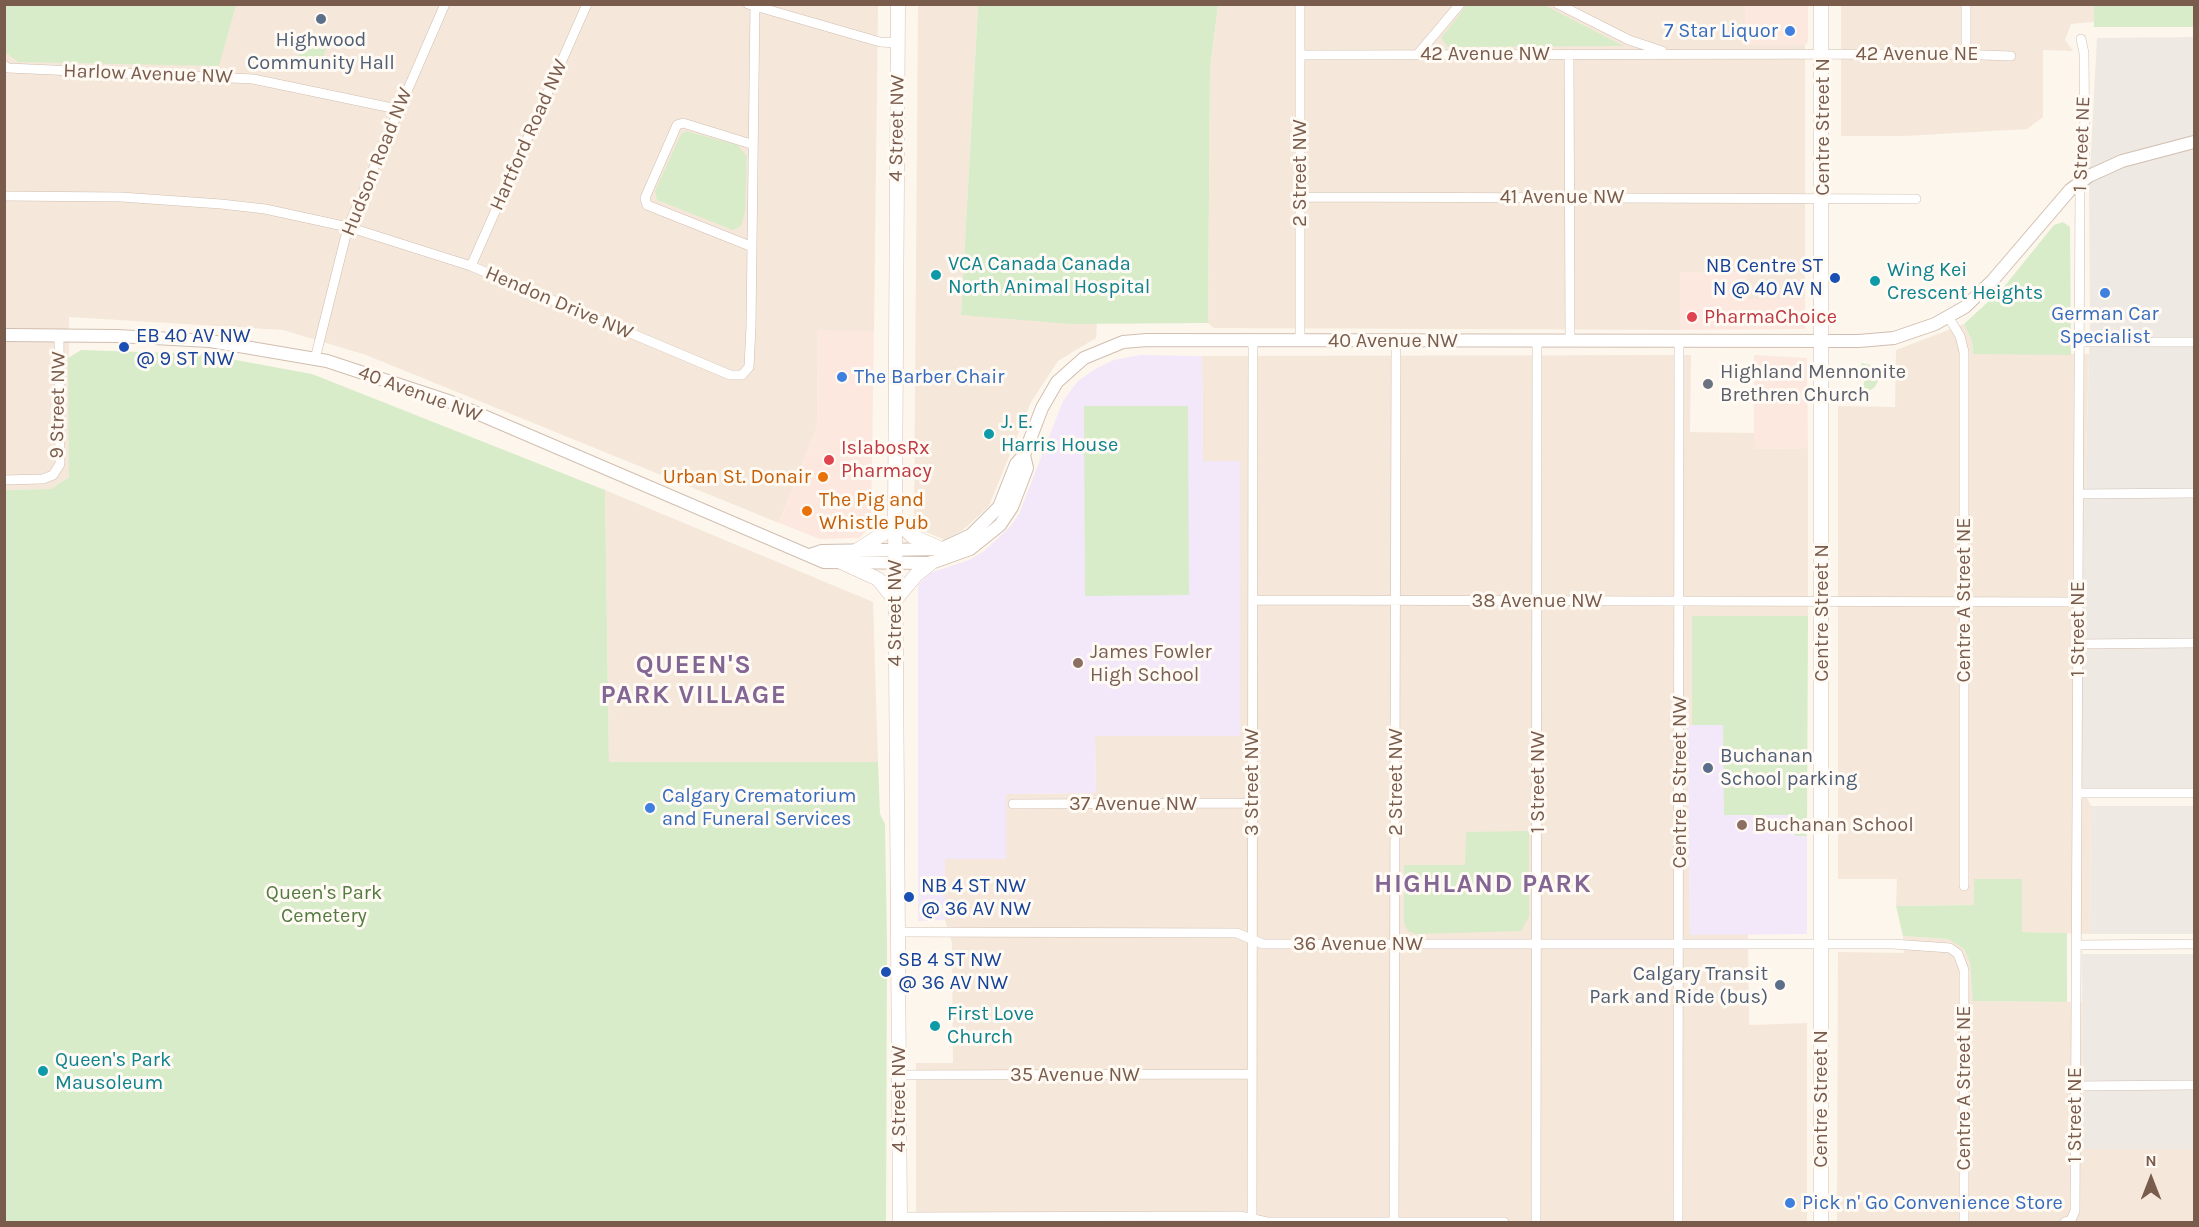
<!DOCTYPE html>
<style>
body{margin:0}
#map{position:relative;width:2199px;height:1227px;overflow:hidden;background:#fdf6ec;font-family:Karla,sans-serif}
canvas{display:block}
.frame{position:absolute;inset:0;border:6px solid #7a5c4d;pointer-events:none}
.north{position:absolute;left:2121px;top:1149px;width:60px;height:60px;-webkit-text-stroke:4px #fffaf3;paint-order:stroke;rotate:0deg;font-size:16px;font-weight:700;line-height:24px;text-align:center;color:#7a5c4d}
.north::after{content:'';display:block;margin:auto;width:21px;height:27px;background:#7a5c4d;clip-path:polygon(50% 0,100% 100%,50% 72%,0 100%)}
</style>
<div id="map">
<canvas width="2199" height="1227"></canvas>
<div class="frame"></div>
<div class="north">N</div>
</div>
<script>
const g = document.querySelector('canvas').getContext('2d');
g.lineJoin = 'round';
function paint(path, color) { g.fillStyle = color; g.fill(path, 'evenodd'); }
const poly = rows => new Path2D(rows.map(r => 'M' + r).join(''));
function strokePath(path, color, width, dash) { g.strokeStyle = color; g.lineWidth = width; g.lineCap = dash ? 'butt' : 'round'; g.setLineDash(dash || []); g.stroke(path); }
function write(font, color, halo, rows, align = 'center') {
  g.font = font + ' Karla,sans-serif'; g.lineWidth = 6; g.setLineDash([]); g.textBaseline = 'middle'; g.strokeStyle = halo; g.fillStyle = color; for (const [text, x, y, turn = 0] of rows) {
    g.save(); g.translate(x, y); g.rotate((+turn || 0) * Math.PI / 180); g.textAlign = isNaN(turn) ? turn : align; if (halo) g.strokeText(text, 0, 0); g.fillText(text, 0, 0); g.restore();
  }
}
paint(poly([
 [4,5,878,5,874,331,818,331,817,427,779,523,366,355,283,330,69,317,69,477,51,489,5,490],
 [918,5,978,5,961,315,1097,323,1096,338,1058,361,1031,402,989,506,963,530,945,540,914,527],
 [1218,5,1745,5,1745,45,1805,45,1805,299,1747,299,1747,273,1680,272,1680,330,1214,328,1208,323,1210,68],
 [1841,5,2094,5,2094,22,2071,24,2065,40,2073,51,2043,50,2043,117,2027,129,1905,136,1841,136],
 [1964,324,1972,341,1973,354,2089,354,2082,598,2082,788,2091,806,2090,934,2022,932,2022,879,1975,905,1896,906,1897,879,1838,879,1838,406,1895,407,1896,350],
 [1691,355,1690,432,1754,433,1755,449,1808,448,1808,616,1692,616,1692,725,1688,726,1690,934,1748,934,1749,1025,1807,1023,1807,1222,916,1222,916,1063,953,1063,952,943,945,920,945,859,1006,794,1096,793,1095,736,1240,461,1203,461,1202,356],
 [605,490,873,602,878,762,609,762],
 [1903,936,1948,939,1964,949,1970,961,1974,1001,2082,1002,2083,1149,2194,1149,2194,1222,1837,1222,1838,952,1904,953]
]), '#f5e8da');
paint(poly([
 [1745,5,1808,5,1808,42,1805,45,1745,45],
 [1680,272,1747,273,1748,299,1805,299,1805,329,1680,330],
 [818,330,874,331,871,526,859,538,820,539,779,523,817,427],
 [1754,355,1807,358,1808,448,1754,449]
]), '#fde8e0');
paint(poly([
 [2194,37,2194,789,2082,789,2082,598,2090,326,2089,187,2097,38],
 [2091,806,2194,806,2194,934,2090,934],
 [2082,954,2194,954,2194,1149,2083,1149]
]), '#efe9e4');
paint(poly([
 [1140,355,1202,356,1203,461,1240,461,1240,736,1095,736,1096,793,1006,794,1006,859,945,859,945,920,918,921,918,585,930,573,969,560,983,552,1011,526,1019,514,1063,401,1078,381,1097,368,1114,360],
 [1688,725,1723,725,1795,815,1796,835,1807,836,1807,934,1690,935]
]), '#f3e8fa');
paint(poly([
 [1542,4,1624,46,1448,47,1441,38,1467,5],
 [4,5,5,4,236,5,219,66,18,62,5,52],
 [978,5,1218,5,1210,68,1208,323,1071,324,961,315],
 [2094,5,2194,5,2194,27,2094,27],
 [305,34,328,42,322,62,298,56],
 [686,131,737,145,747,156,745,212,741,226,733,230,657,200,655,191,681,134],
 [2063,222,2070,227,2071,355,1973,354,1972,341,1964,324,2003,288,2054,225],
 [81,350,203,354,312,374,605,490,609,762,878,762,880,814,885,824,887,944,886,1222,5,1222,5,490,51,489,69,477,68,358],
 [1861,363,1875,366,1879,372,1879,380,1874,388,1863,394,1856,393,1863,387,1865,377],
 [1084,406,1188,406,1189,595,1085,596],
 [1692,616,1808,616,1807,836,1795,836,1795,815,1724,815,1723,725,1692,725],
 [1529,831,1529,917,1521,931,1416,934,1408,931,1404,923,1404,865,1465,865,1466,832],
 [1974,879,2022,879,2022,932,2067,933,2067,1002,1973,1001,1970,962,1964,949,1948,939,1903,936,1896,906,1974,905]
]), '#d8ecc9');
const minor = poly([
 [748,4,880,42,898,43],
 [1558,4,1629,40,1662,51],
 [1966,4,1966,54],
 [1418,54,1460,4],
 [1569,54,1570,341],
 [1300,55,1954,54,2011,56],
 [4,65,8,68,253,79,397,109],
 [4,196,121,197,221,204,265,209,348,227,471,266,730,375,742,375,749,367,751,326,755,4],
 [1300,197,1916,199],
 [750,246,647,205,645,198,677,125,683,123,751,144],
 [471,266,587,4],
 [1949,318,1960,336,1964,352,1964,886],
 [1300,341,1300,4],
 [2079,342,2194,342],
 [315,359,348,227,445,4],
 [4,480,43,479,53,475,60,464,59,335],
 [2079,494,2194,493],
 [1253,600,2078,602],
 [2078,644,2194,643],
 [2077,793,2194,793],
 [1013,804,1252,803],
 [897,932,1237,933,1263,944,1893,944,1950,948,1958,954,1964,970,1964,1222],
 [2076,945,2194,944],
 [899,1075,1251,1074],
 [2076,1086,2194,1085],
 [900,1217,1240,1216,1267,1222,1504,1222],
 [1252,1222,1253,341],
 [1394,1222,1396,341],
 [1536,1222,1537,341],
 [1678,1222,1679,341],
 [2065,1222,2071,1220,2075,1211,2080,182,2085,165,2084,53,2081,39]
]);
const tertiary = poly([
 [4,335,117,336,210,341,327,361,451,402,824,562,931,563,970,549,1000,525,1012,507,1027,468,1024,455],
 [810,555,822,551,941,549,971,535,999,507,1016,464,1024,455,1042,408,1057,382,1084,358,1123,342,1147,340,1859,341,1894,338,1935,324,1965,307,1993,280,2070,190,2089,176,2122,161,2194,142]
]);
const secondary = poly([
 [898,4,895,518,900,1222],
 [895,518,912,536,941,549],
 [856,551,883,534,895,518],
 [843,563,878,579,895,600],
 [895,600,916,575,931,563],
 [1821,1222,1821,4]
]);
strokePath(minor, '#d1beb0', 10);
strokePath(tertiary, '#d1beb0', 14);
strokePath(secondary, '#d6c0b0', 15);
strokePath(minor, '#fff', 9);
strokePath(tertiary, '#fff', 12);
strokePath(secondary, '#fff', 14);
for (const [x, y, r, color] of [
 [321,19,6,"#5c6f8a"],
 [1790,31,6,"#3f7fe0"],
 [936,275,6,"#0f9aa8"],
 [1835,278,6,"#1a4fb4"],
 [1875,281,6,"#0f9aa8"],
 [2105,293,6,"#3f7fe0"],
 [1692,317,6,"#e0444e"],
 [124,347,6,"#1a4fb4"],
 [842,377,6,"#3f7fe0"],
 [1708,384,6,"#6b7280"],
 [989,434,6,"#0f9aa8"],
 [829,460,6,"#e0444e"],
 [823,477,6,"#e8710a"],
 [807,511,6,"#e8710a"],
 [1078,663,6,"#8d6e63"],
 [1708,768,6,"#5c6f8a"],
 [650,808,6,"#3f7fe0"],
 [1742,825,6,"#8d6e63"],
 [909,897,6,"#1a4fb4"],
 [886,972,6,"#1a4fb4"],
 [1780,985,6,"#5c6f8a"],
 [935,1026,6,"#0f9aa8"],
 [43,1071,6,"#0f9aa8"],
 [1790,1203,6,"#3f7fe0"]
]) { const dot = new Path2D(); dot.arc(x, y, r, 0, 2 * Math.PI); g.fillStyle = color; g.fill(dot); strokePath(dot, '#fffaf3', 2); }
write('20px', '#366cbe', '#fffaf3', [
 ["7 Star Liquor",1778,31,"right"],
 ["German Car",2105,314,"center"],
 ["Specialist",2105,337,"center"],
 ["The Barber Chair",854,377],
 ["Calgary Crematorium",662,796],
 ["and Funeral Services",662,819],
 ["Pick n' Go Convenience Store",1802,1203]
], 'left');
write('20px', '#4e5e75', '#fffaf3', [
 ["Highwood",321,40],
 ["Community Hall",321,63],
 ["Buchanan",1720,756,"left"],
 ["School parking",1720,779,"left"],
 ["Calgary Transit",1768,974,"right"],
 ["Park and Ride (bus)",1768,997,"right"]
]);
write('20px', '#7a5c4d', '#fffaf3', [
 ["42 Avenue NW",1485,54],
 ["42 Avenue NE",1917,54],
 ["Harlow Avenue NW",148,74,2],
 ["Centre Street N",1823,127,-90],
 ["4 Street NW",897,128,-89],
 ["Hartford Road NW",529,135,-66],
 ["1 Street NE",2082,144,-88],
 ["Hudson Road NW",377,162,-68],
 ["2 Street NW",1300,173,-90],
 ["41 Avenue NW",1562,197],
 ["Hendon Drive NW",559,303,23],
 ["40 Avenue NW",1393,341],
 ["40 Avenue NW",420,394,20],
 ["9 Street NW",58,405,-89],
 ["Centre A Street NE",1964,600,-90],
 ["38 Avenue NW",1537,601],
 ["4 Street NW",895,613,-90],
 ["Centre Street N",1822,613,-90],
 ["1 Street NE",2078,629,-90],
 ["3 Street NW",1252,782,-90],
 ["2 Street NW",1396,782,-90],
 ["1 Street NW",1538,782,-90],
 ["Centre B Street NW",1680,782,-90],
 ["37 Avenue NW",1133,804],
 ["36 Avenue NW",1358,944],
 ["35 Avenue NW",1075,1075],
 ["Centre A Street NE",1964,1088,-90],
 ["4 Street NW",899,1099,-90],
 ["Centre Street N",1821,1099,-90],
 ["1 Street NE",2075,1115,-90]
]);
write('20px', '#0d838f', '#fffaf3', [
 ["VCA Canada Canada",948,264],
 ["North Animal Hospital",948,287],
 ["Wing Kei",1887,270],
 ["Crescent Heights",1887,293],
 ["J. E.",1001,422],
 ["Harris House",1001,445],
 ["First Love",947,1014],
 ["Church",947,1037],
 ["Queen's Park",55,1060],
 ["Mausoleum",55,1083]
], 'left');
write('20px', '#164399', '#fffaf3', [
 ["NB Centre ST",1823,266,"right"],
 ["N @ 40 AV N",1823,289,"right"],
 ["EB 40 AV NW",136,336],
 ["@ 9 ST NW",136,359],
 ["NB 4 ST NW",921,886],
 ["@ 36 AV NW",921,909],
 ["SB 4 ST NW",898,960],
 ["@ 36 AV NW",898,983]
], 'left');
write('20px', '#be3a42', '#fffaf3', [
 ["PharmaChoice",1704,317],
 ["IslabosRx",841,448],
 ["Pharmacy",841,471]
], 'left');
write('20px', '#5b616d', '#fffaf3', [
 ["Highland Mennonite",1720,372],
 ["Brethren Church",1720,395]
], 'left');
write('20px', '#c56008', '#fffaf3', [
 ["Urban St. Donair",811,477],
 ["The Pig and",819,500,"left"],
 ["Whistle Pub",819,523,"left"]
], 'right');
write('20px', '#785e54', '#fffaf3', [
 ["James Fowler",1090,652],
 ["High School",1090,675],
 ["Buchanan School",1754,825]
], 'left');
write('20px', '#537a41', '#fffaf3', [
 ["Queen's Park",324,893],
 ["Cemetery",324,916]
]);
g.letterSpacing = '1.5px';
write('bold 26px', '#846695', '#fffaf3', [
 ["QUEEN'S",694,666],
 ["PARK VILLAGE",694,696],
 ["HIGHLAND PARK",1483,885]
]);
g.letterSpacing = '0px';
</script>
